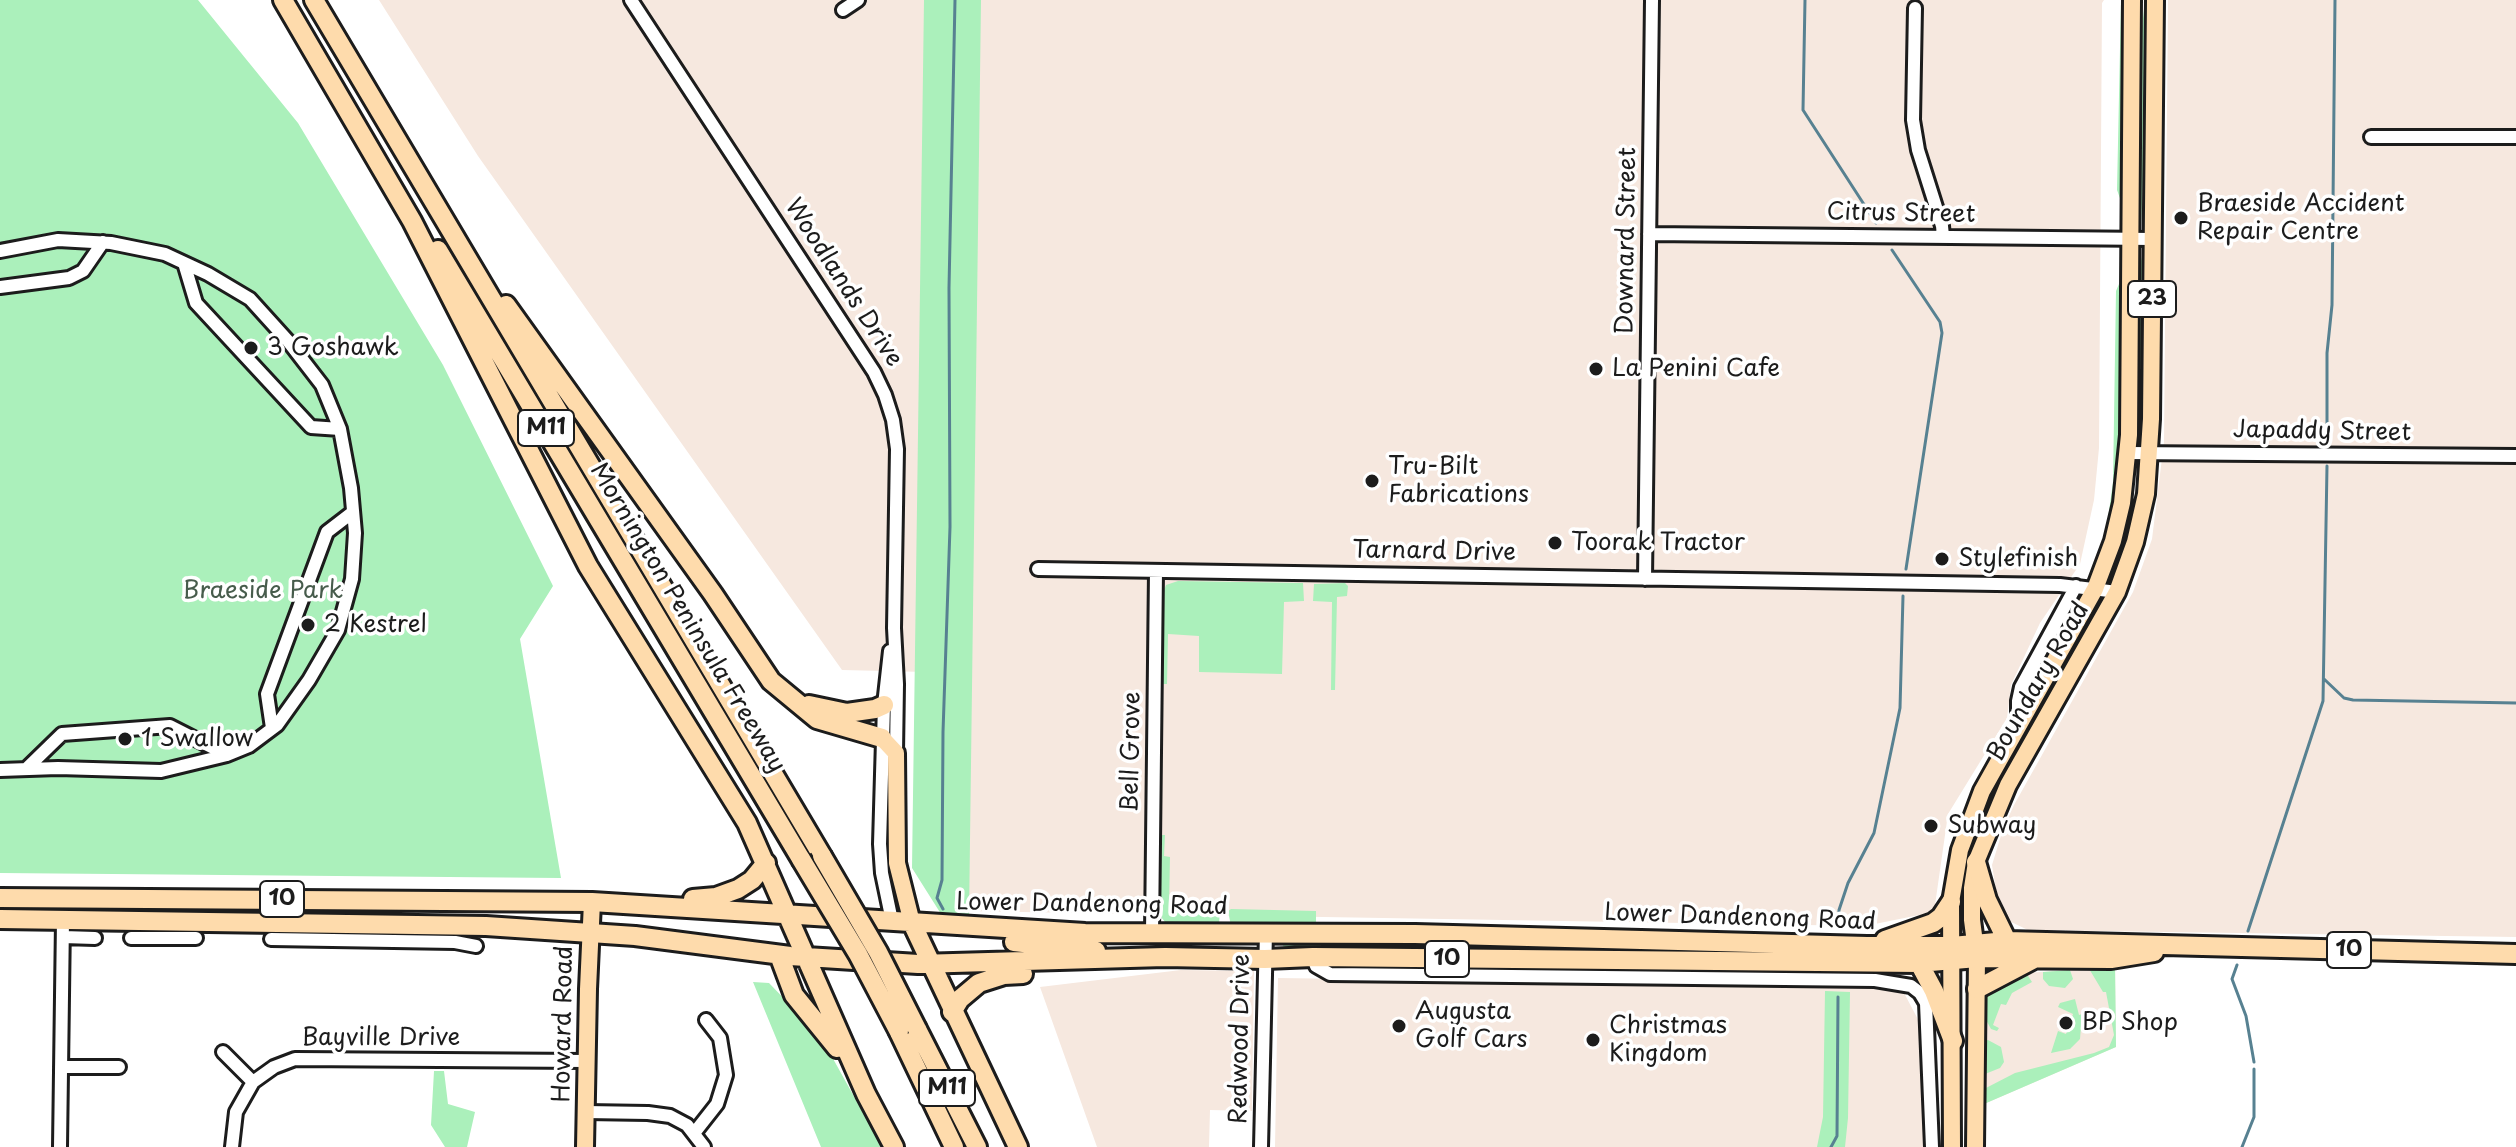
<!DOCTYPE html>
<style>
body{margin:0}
canvas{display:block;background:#fff}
</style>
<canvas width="2516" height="1147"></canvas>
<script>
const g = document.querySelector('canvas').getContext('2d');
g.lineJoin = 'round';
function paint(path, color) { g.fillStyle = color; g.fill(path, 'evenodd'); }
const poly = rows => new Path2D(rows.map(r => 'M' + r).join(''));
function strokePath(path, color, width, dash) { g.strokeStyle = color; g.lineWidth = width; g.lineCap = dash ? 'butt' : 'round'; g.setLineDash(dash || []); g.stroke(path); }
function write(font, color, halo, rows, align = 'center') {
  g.font = font + ' "Playpen Sans",sans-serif'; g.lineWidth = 7; g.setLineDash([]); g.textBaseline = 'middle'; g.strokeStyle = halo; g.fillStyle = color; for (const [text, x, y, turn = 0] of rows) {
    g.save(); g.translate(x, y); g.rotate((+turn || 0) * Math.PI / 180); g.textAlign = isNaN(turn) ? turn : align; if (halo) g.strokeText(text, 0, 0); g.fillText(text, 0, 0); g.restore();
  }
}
paint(poly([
 [379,0,2104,0,2102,3,2099,448,2094,500,2080,564,2040,623,2011,685,2007,718,1948,814,1934,912,1865,926,962,911,967,673,842,670,478,156],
 [2168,0,2516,0,2516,937,2028,930,2009,921,1999,909,1992,865,2003,829,2014,805,2133,592,2152,539,2164,442],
 [2115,963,2116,1047,1984,1104,1986,995,2026,973,2070,970],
 [1181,970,1254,971,1252,1111,1210,1110,1209,1147,1097,1147,1040,987],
 [1278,978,1859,986,1903,991,1922,1027,1925,1147,1275,1147]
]), '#f6e8df');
paint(poly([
 [0,0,198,0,298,123,443,365,553,586,520,639,561,878,0,873],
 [924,0,981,0,969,916,941,914,912,868],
 [2121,0,2125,0,2121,201,2117,190],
 [2145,0,2148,0,2146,118,2141,225,2138,229,2140,46],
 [2139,249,2145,273,2144,407,2142,435,2137,444],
 [2119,284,2122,304,2121,445,2114,507,2106,533,2113,482,2116,291],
 [1178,581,1303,583,1304,601,1284,602,1282,674,1199,672,1199,636,1168,634,1167,684,1161,684,1162,596,1166,585],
 [1314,584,1345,583,1348,586,1347,596,1337,597,1335,690,1331,690,1332,602,1313,601],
 [1159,835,1165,835,1164,856,1170,857,1169,907,1217,908,1220,911,1219,924,1174,925,1166,923,1161,917,1158,912],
 [1231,909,1316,911,1316,922,1314,925,1231,926,1228,911],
 [1460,942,1704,947,1752,955,1311,950,1284,948,1283,945,1284,943],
 [2115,963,2116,1047,1984,1104,1984,1089,2015,1073,2094,1053,2109,1047,2114,1035,2106,992,2103,992,2088,967],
 [2070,970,2073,979,2065,988,2049,986,2043,979,2043,972],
 [2026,973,2032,982,2012,993,2006,1005,2001,1004,1993,1025,1999,1028,1997,1031,1991,1029,1985,1018,1985,1001,1989,989],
 [753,982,769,983,821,1037,882,1147,821,1147],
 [1825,991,1850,992,1848,1118,1845,1147,1817,1147,1823,1117],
 [2075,999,2079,1015,2082,1014,2080,1039,2070,1049,2051,1053,2058,1031,2066,1034,2073,1014,2058,1007,2060,1003],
 [1988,1040,2001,1047,2004,1062,2000,1068,1985,1074,1985,1041],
 [434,1071,444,1071,448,1104,475,1112,467,1147,445,1147,431,1125]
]), '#abf0bb');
strokePath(poly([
 [1805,0,1803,110,1876,223],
 [1892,250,1940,322,1942,333,1906,569],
 [2327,444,2327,353,2332,305,2335,0],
 [2324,679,2344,698,2353,700,2516,703],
 [943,909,937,898,942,880,943,732,950,527,949,288,955,0],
 [1839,927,1839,910,1848,883,1874,833,1900,708,1903,596],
 [2248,931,2323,701,2327,466],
 [2237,965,2232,979,2246,1016,2254,1062],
 [1831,1147,1837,1136,1838,997],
 [2242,1147,2254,1117,2254,1069]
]), '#578191', 3);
const minor = poly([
 [631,0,874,372,885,395,893,420,897,449,894,628,897,684,896,753],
 [1915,8,1913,120,1918,150,1942,226,1943,236],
 [843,10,858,0],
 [2371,137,2516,137],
 [1649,234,2152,239],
 [0,251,58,240,111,243,165,254,208,274,250,299,288,341,322,385,340,429,351,488,355,533,352,579,338,630,309,680,277,725,249,746,227,755,161,771,58,768,0,770],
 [184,263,196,303,311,427,340,429],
 [0,287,69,278,83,271,103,242],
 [2128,453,2516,456],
 [1038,569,2060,585,2117,592],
 [1645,579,1652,0],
 [890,651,884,705,880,844,882,873,892,921],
 [2018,724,2018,701,2021,687,2076,586],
 [272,728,267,694,327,532,353,512],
 [26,769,62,734,170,726,227,755],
 [1152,933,1156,571],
 [63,937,95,938],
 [131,938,196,938],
 [271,939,455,942,476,946],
 [1313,957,1316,966,1330,974,1875,980,1911,986,1920,993,1926,1003,1932,1147],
 [223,1052,253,1082],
 [61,1067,119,1067],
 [586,1112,648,1113,670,1116,687,1125,704,1147],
 [695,1132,717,1104,726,1075,720,1038,706,1020],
 [60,1147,63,920],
 [232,1147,236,1112,253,1082,274,1067,295,1059,586,1061],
 [1261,1147,1266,932]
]);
const major = poly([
 [882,738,896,753,897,863,912,923],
 [585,1147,588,989,592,902],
 [1952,1147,1951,902,1960,850,1982,791,2095,589,2113,541,2122,503,2129,435,2132,0],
 [1975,1147,1977,958,1972,920,1972,888,1976,862,2008,785,2117,592,2135,542,2146,494,2151,419,2155,0]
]);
const highway = poly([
 [283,0,412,221,588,566,747,823,866,1094,894,1147],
 [314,0,822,856],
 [438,250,801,859],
 [506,305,713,594,771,681,817,719,882,738],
 [809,705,847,713,875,709,884,705],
 [1976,862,1987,900,2007,941],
 [0,898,592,902,1085,933,1415,934,1867,946,1952,946,2007,941,2516,954],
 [693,899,716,897,738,889,752,880,766,863],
 [0,919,486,926,635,936,790,956,918,964,1165,957,1265,959,1313,957,1919,963,1977,958,2111,959,2154,952],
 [912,923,1018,1147],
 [1885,940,1933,923,1941,917,1951,902],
 [1014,942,1096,951],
 [779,955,794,995,837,1048],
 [1919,963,1934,991,1953,1041],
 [1977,989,2034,959],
 [952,1012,960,999,979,983,1004,975,1023,974],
 [917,1029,977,1147],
 [899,1032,954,1147]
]);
strokePath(minor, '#1c1c1c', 18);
strokePath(major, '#1c1c1c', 22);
strokePath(highway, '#1c1c1c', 24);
strokePath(minor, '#fff', 12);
strokePath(major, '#fedbac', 16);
strokePath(highway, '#fedbac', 18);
const highwayBridge = poly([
 [822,856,878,952,917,1029],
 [801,859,858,954,899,1032]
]);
strokePath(highwayBridge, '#1c1c1c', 24, []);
strokePath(highwayBridge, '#fedbac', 18);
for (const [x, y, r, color] of [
 [2181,218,8,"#1c1c1c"],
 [251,348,8,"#1c1c1c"],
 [1596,369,8,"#1c1c1c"],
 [1372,481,8,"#1c1c1c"],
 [1555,543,8,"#1c1c1c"],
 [1942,559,8,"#1c1c1c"],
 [308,625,8,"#1c1c1c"],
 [125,739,8,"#1c1c1c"],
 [1931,826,8,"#1c1c1c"],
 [2066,1023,8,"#1c1c1c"],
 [1399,1026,8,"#1c1c1c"],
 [1593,1040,8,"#1c1c1c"]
]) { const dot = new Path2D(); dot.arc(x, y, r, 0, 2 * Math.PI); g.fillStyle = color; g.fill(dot); strokePath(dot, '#fff', 3); }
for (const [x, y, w] of [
 [2152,299,48],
 [546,428,56],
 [282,899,44],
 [2349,950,44],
 [1447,959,44],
 [947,1088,56]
]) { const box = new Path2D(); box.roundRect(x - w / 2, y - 18, w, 36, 6); g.fillStyle = '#fff'; g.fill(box); strokePath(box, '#1c1c1c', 2); }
write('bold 22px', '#1c1c1c', null, [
 ["23",2152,299],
 ["M11",546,428],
 ["10",282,899],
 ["10",2349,950],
 ["10",1447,959],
 ["M11",947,1088]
]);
write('24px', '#1c1c1c', '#fff', [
 ["Braeside Accident",2197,204],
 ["Repair Centre",2197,232],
 ["3 Goshawk",267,348],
 ["La Penini Cafe",1612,369],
 ["Tru-Bilt",1388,467],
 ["Fabrications",1388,495],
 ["Toorak Tractor",1571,543],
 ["Stylefinish",1958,559],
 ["2 Kestrel",324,625],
 ["1 Swallow",141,739],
 ["Subway",1947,826],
 ["Augusta",1415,1012],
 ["Golf Cars",1415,1040],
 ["BP Shop",2082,1023],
 ["Christmas",1609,1026],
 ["Kingdom",1609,1054]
], 'left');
write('24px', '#1c1c1c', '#fff', [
 ["Citrus Street",1901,214,1],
 ["Downard Street",1627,241,-89],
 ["Woodlands Drive",843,283,57],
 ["Japaddy Street",2322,432,1],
 ["Tarnard Drive",1434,552,1],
 ["Mornington Peninsula Freeway",687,618,59],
 ["Boundary Road",2039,682,-60],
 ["Bell Grove",1132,752,-89],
 ["Lower Dandenong Road",1092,905,1],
 ["Lower Dandenong Road",1740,918,2],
 ["Howard Road",564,1024,-89],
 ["Bayville Drive",381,1038],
 ["Redwood Drive",1241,1039,-89]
]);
write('24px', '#475c4c', '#fff', [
 ["Braeside Park",263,591]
]);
</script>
